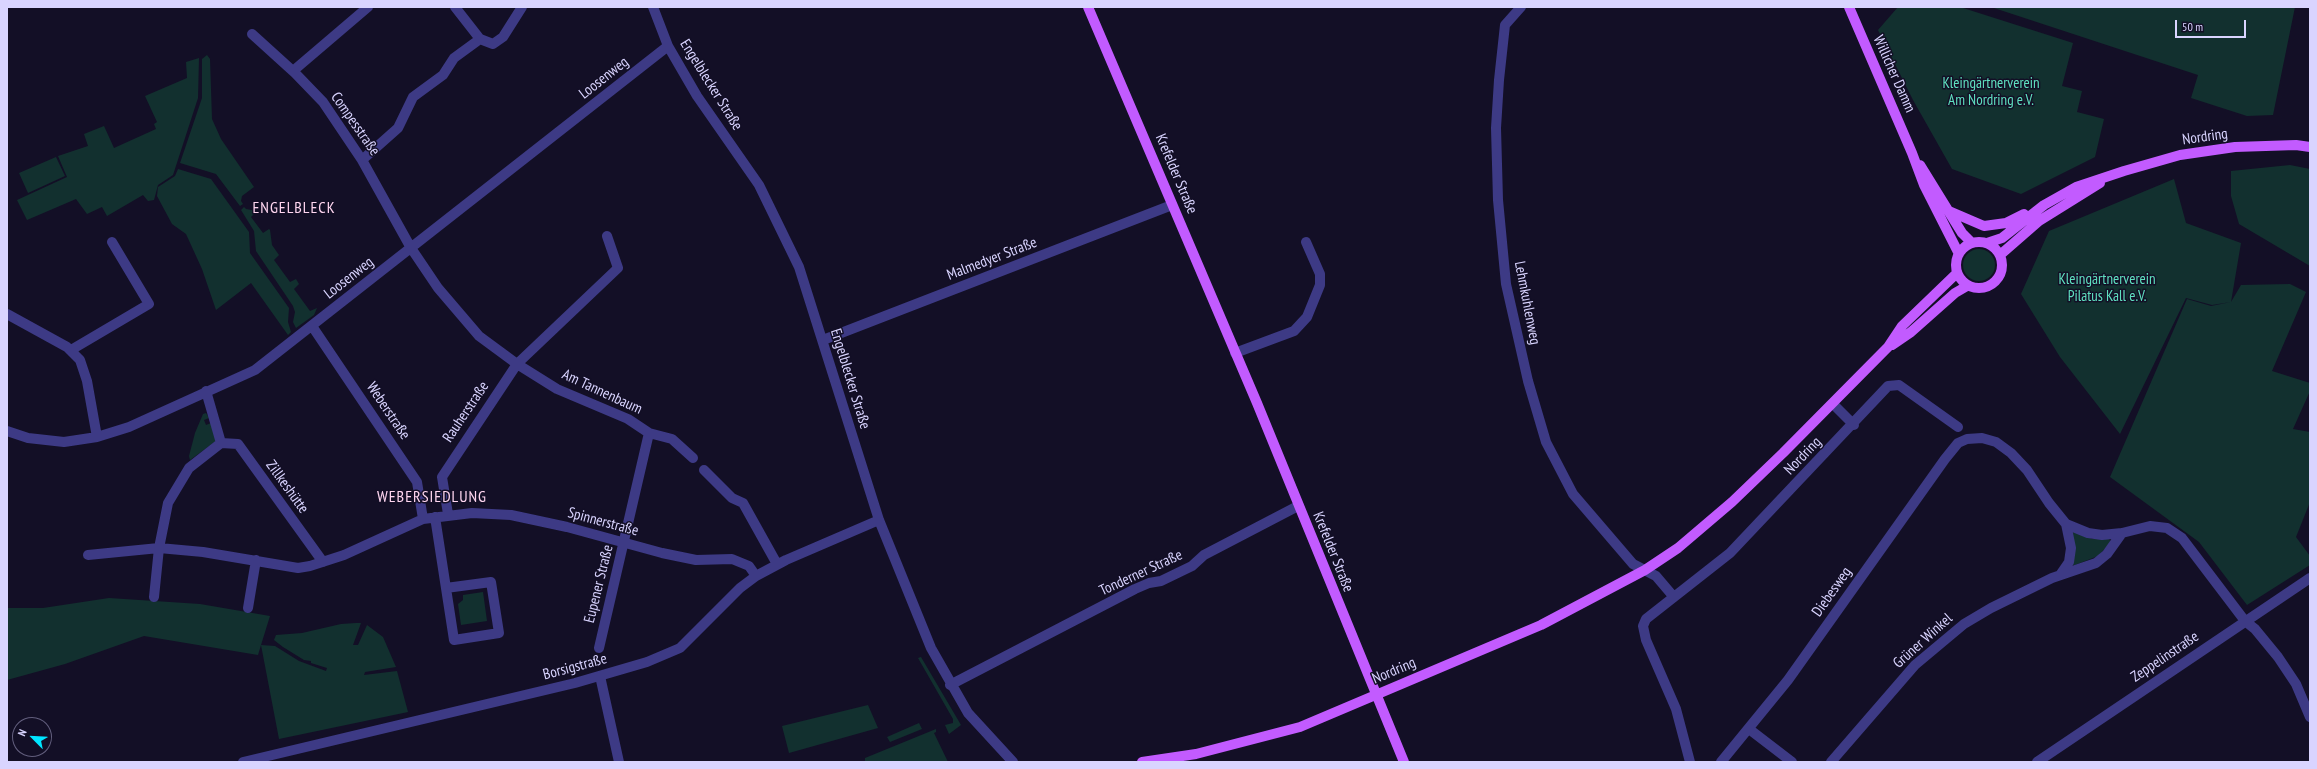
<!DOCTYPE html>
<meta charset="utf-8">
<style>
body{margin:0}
#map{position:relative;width:2317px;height:769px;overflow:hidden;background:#130f26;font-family:"PT Sans Narrow",sans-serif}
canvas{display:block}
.frame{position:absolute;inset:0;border:8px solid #d9d4ff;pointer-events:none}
.north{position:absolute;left:12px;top:717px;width:40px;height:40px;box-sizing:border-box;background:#130f26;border:1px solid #625e7d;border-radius:50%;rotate:294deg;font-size:11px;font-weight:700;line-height:16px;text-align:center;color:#d9d4ff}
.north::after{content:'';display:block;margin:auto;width:14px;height:18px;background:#00e5ff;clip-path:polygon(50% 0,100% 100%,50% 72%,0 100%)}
.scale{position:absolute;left:2175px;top:20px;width:71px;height:18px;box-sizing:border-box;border:2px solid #d9d4ff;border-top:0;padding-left:5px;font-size:12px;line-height:14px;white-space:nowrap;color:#d9d4ff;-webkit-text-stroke:3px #130f26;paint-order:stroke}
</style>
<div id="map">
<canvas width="2317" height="769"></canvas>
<div class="frame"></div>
<div class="north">N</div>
<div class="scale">50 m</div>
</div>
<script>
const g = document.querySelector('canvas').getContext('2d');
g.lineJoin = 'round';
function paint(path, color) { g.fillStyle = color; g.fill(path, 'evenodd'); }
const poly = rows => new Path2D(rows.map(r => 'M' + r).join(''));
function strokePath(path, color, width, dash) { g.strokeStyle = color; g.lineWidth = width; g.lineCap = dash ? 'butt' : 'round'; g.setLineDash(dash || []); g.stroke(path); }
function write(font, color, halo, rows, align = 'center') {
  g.font = font + ' "PT Sans Narrow",sans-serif'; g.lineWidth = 3; g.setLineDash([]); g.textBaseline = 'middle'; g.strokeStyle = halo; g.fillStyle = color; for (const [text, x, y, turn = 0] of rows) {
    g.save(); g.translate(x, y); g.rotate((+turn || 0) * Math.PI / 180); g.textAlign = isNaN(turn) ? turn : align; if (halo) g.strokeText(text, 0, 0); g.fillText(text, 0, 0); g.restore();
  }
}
paint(poly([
 [1898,7,1960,7,2073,43,2062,86,2082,91,2077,112,2104,119,2095,157,2021,194,1952,169,1913,100,1878,30],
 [1991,7,2295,7,2273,115,2247,116,2191,98,2198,75],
 [207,55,210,59,212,119,221,139,254,187,242,196,241,201,243,204,240,206,216,174,180,163,202,98,202,59],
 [199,58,198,98,173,175,158,185,154,200,148,201,143,195,107,216,102,207,87,214,76,199,27,220,17,200,67,177,58,156,88,146,84,134,104,126,114,148,156,129,154,124,157,122,145,96,187,78,186,62],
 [56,157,65,176,28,193,19,173],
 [2290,165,2310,169,2310,266,2239,224,2231,196,2231,171],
 [178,169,211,179,249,232,250,253,289,308,288,322,291,332,288,335,251,283,216,310,202,269,186,234,172,224,157,196,158,187,175,176],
 [2174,179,2186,223,2241,243,2231,302,2212,305,2186,298,2120,434,2060,357,2021,294,2049,231],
 [244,207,246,209,257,211,251,217,263,233,269,229,270,230,272,245,279,255,274,260,290,282,296,279,299,284,294,289,310,311,317,308,314,315,296,328,293,322,295,312,293,306,256,251,254,231,241,210],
 '1963 265a16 16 0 1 1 32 0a16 16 0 1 1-32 0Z',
 [2290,284,2306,292,2272,371,2310,383,2310,391,2293,429,2310,432,2310,502,2296,537,2310,556,2310,565,2247,605,2199,542,2110,477,2187,299,2211,306,2231,302,2241,285],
 [206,413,209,418,204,420,206,425,211,423,216,441,190,460,189,456,195,433,203,414],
 [2075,531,2092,539,2109,539,2111,542,2098,556,2075,565,2073,565,2072,533],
 [483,592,487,621,461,625,458,604,463,600,463,595],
 [109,598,200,604,270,616,261,645,275,646,299,661,326,671,327,668,311,663,311,661,304,660,283,647,274,640,276,635,302,633,341,624,356,623,361,623,353,645,358,645,367,625,383,637,396,667,365,672,364,675,397,671,408,712,279,739,261,645,258,655,144,636,65,664,7,680,7,608,43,608],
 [921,657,961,725,949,734,945,725,953,723,953,719,918,658],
 [868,705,878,728,789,753,782,726],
 [919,723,922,729,890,742,887,737],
 [936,729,936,732,934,733,948,762,865,762,865,758]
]), '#12302f');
strokePath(poly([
 [455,7,480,39,493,44,503,37,522,7],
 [653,7,668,46,697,96,759,185,799,267,879,520,931,648,968,713,1013,762],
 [1521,7,1505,25,1499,80,1496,128,1498,200,1506,284,1528,381,1546,442,1573,494,1633,564,1656,576,1673,596],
 [252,34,295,73,323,102,362,160,411,248,438,288,479,336,517,364,557,389,628,419,649,433,672,439,693,458],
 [293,71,368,7],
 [362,160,398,128,413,97,443,75,454,58,480,39],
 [7,314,67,347,80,360,87,381,97,437],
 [312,326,417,482,423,519],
 [823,340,1172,205],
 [71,350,149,304,112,242],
 [1235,353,1294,331,1307,317,1320,285,1320,274,1306,242],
 [206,391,221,443,238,444,323,562],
 [1833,404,1854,425],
 [7,431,28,438,64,442,97,437,129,427,255,370,668,46],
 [221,443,189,468,168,503,159,548,203,552,298,568,310,566,344,555,423,519,472,513,511,515,567,527,662,553,696,560,732,559,749,566,756,576],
 [704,470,732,498,743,503,777,564],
 [448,514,442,477,517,364,618,268,607,236],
 [435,517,454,640,499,633,491,582,446,588],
 [88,555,159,548,154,597],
 [2060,575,2069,562,2071,548,2066,524],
 [248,608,256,560],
 [599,648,649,433],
 [600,676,619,762],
 [950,685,1135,589,1149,583,1161,581,1192,566,1204,555,1298,506],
 [1749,729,1792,762],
 [243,762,575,683,647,662,680,648,740,588,756,576,786,560,879,520],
 [1690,762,1676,709,1646,640,1643,626,1646,619,1730,553,1888,386,1899,385,1958,427],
 [1721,762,1788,680,1945,459,1958,443,1967,439,1982,438,1996,442,2011,453,2027,470,2049,503,2066,524,2088,533,2102,535,2122,533,2150,526,2167,528,2182,538,2245,621,2255,629,2278,657,2296,684,2310,717],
 [1831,762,1915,665,1964,624,1991,608,2052,578,2096,563,2107,554,2122,533],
 [2037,762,2310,578]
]), '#3d3a85', 10);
strokePath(poly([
 [1088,7,1257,403,1404,762],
 [1849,7,1912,153,1924,185,1959,254],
 [1920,165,1962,233,1972,243],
 [1949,211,1984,226,2006,223,2024,214],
 '1956 265a23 23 0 1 1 46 0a23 23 0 1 1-46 0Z',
 [1987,243,2002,238,2044,205,2076,187,2124,171,2180,155,2235,147,2296,145,2310,147],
 [2000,255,2039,221,2100,183],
 [1892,345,1911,332,1955,293,1967,286],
 [1142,762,1196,754,1300,727,1541,625,1645,570,1678,548,1732,502,1783,453,1888,347,1902,326,1957,273]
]), '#c25bff', 10);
write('15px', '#d9d4ff', '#130f26', [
 ["Willicher Damm",1894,74,66],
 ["Loosenweg",604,78,-38],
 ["Engelblecker Straße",711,85,58],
 ["Compesstraße",355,124,55],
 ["Nordring",2205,137,-8],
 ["Krefelder Straße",1176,174,67],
 ["Malmedyer Straße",992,259,-21],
 ["Loosenweg",349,278,-38],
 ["Lehmkuhlenweg",1527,303,79],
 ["Engelblecker Straße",850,379,73],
 ["Am Tannenbaum",602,392,25],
 ["Weberstraße",388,411,56],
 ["Rauherstraße",466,412,-56],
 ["Nordring",1803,456,-46],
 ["Zillkeshütte",287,487,54],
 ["Spinnerstraße",603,522,15],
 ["Krefelder Straße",1333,552,68],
 ["Tonderner Straße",1141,573,-25],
 ["Eupener Straße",599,584,-76],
 ["Diebesweg",1832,592,-55],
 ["Grüner Winkel",1923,641,-42],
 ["Zeppelinstraße",2165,657,-34],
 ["Borsigstraße",575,667,-15],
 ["Nordring",1394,671,-23]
]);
write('15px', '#5fe0c0', '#130f26', [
 ["Kleingärtnerverein",1991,84],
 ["Am Nordring e.V.",1991,101],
 ["Kleingärtnerverein",2107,280],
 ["Pilatus Kall e.V.",2107,297]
]);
g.letterSpacing = '1px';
write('16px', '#ffd6f0', '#130f26', [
 ["ENGELBLECK",294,208],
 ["WEBERSIEDLUNG",432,497]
]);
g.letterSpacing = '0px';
</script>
